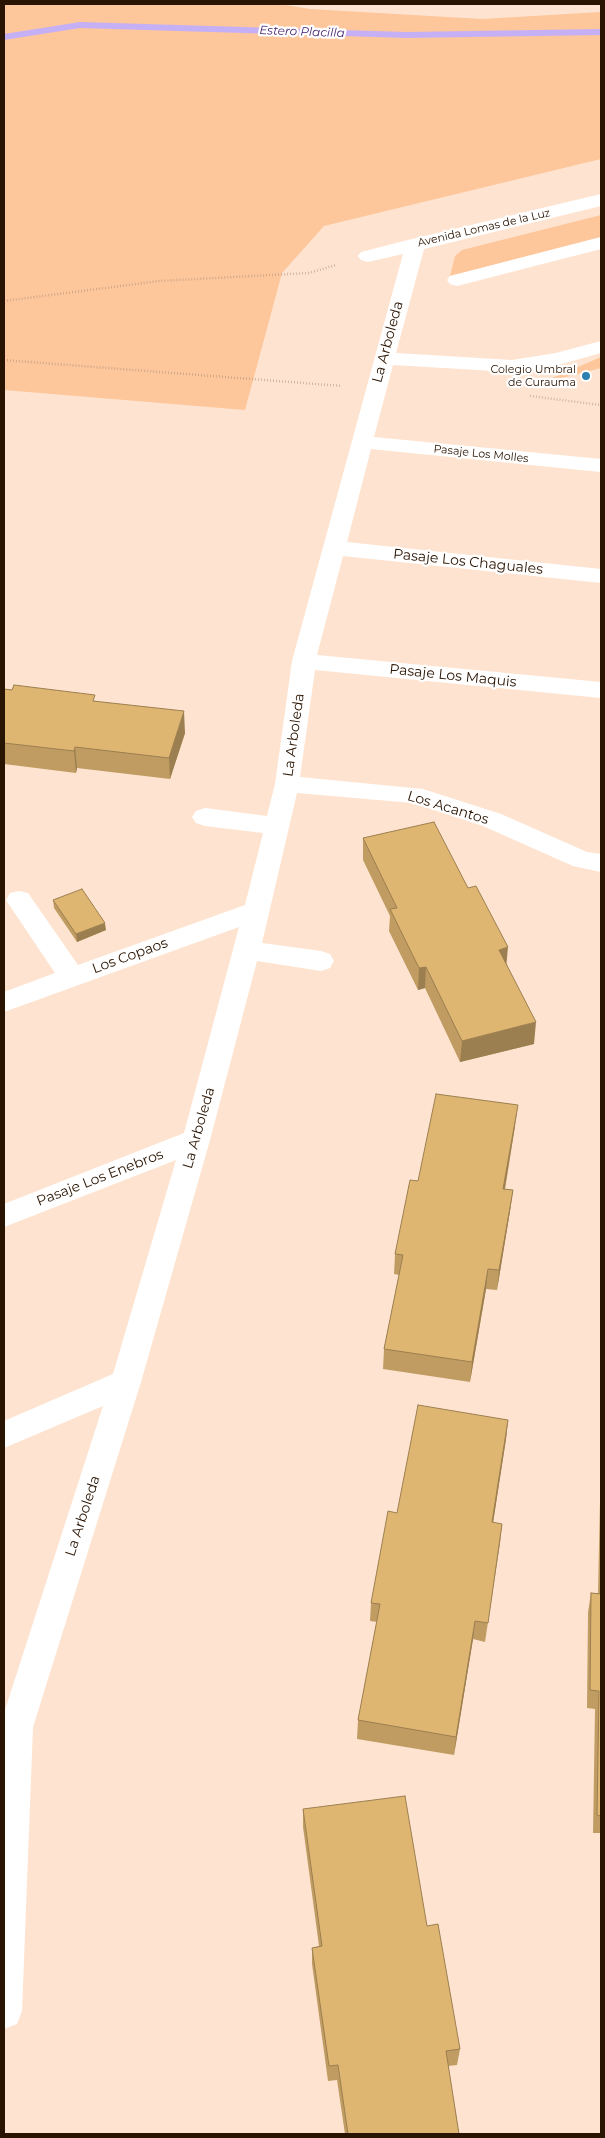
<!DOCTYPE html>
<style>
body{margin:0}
#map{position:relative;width:605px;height:2138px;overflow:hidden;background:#fee4d0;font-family:Montserrat,sans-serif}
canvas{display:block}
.frame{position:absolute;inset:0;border:5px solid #291301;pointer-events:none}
</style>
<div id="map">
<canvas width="605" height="2138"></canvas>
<div class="frame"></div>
</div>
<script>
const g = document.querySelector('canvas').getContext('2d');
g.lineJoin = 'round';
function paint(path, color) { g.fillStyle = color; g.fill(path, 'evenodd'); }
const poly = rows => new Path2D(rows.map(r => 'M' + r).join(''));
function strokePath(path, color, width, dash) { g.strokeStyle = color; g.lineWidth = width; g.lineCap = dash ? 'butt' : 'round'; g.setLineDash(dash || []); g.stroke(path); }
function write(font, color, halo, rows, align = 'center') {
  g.font = font + ' Montserrat,sans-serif'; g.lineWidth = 4.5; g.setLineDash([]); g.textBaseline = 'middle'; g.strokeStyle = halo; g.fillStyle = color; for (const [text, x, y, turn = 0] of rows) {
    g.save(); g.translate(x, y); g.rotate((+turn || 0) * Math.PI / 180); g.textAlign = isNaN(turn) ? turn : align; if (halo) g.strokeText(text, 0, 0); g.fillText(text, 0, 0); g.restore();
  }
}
paint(poly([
 [4,4,279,4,310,9,482,19,601,12,601,159,324,226,282,273,245,410,4,390],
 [601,215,601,237,450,276,455,256,462,250],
 [601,357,601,368,538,384]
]), '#fdc69b');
paint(poly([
 [80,22,407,32,601,29,601,35,407,38,80,28,4,40,4,34,80,22]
]), '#c6b0f5');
strokePath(poly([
 [4,301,159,281,309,273,336,265],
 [4,360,342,386],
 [530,396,601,405]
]), '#a38b78', 2.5, [0.5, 2.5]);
paint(poly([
 [601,194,601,206,424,249,396,353,512,360,556,353,601,341,601,353,558,365,512,372,393,365,374,437,601,459,601,472,371,449,347,542,601,569,601,583,343,556,317,655,601,682,601,698,315,670,300,777,423,789,501,814,587,852,601,854,601,872,573,866,483,826,413,803,297,793,262,943,321,951,330,954,334,961,330,968,321,971,257,961,210,1140,141,1382,33,1727,22,2011,17,2024,4,2029,4,1713,103,1406,4,1448,4,1421,113,1374,176,1160,4,1227,4,1204,184,1133,239,927,4,1012,4,992,55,973,6,900,10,893,19,891,28,893,78,965,245,905,263,833,205,826,196,823,192,817,196,811,205,808,267,816,275,784,292,661,403,254,368,262,361,260,358,256,361,252,408,240,601,194],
 [601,237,601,249,457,286,450,284,447,280,450,276,601,237]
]), '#fff');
paint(poly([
 [4,689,96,701,185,733,170,779,77,768,76,773,4,764],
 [363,838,468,888,507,965,534,1044,460,1062,425,988,418,990,389,931,390,916,363,860],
 [53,900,106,930,77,942,54,908],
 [515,1126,505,1190,513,1190,510,1211,497,1290,486,1289,470,1382,383,1369,384,1349,399,1275,394,1274,395,1254,418,1181],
 [508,1420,506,1439,493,1523,502,1524,485,1642,473,1639,454,1755,357,1739,358,1720,377,1622,370,1621,371,1603,397,1513],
 [601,1490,601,1833,593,1833,595,1709,587,1708,588,1612,591,1593,598,1593,600,1500],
 [303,1809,427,1926,460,2049,457,2065,448,2066,459,2134,345,2134,337,2080,328,2081,312,1964,312,1948,319,1946,303,1827]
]), '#c09c62');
paint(poly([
 [184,711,185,733,170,779,169,758],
 [75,747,77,768,76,773,74,751],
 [105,923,106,930,77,942,76,934],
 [508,947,506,969,499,950],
 [426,967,425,988,418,990,419,968],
 [536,1022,534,1044,460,1062,462,1041],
 [518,1105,515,1126,501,1210,503,1189],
 [513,1190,510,1211,497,1290,499,1270],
 [488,1269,486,1289,470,1382,472,1362],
 [508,1420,506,1439,490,1542,492,1522],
 [502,1524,500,1543,485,1642,488,1623],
 [475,1621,473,1639,454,1755,456,1737]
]), '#9c7f50');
const building = poly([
 [14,685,95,695,93,701,184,711,169,758,75,747,74,751,4,743,4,689,12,690,14,685],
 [434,822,468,888,476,886,508,947,499,950,536,1022,462,1041,426,967,419,968,390,909,397,908,363,838,434,822],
 [82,889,105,923,76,934,53,900,82,889],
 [436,1094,518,1105,503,1189,513,1190,499,1270,488,1269,472,1362,384,1349,403,1255,395,1254,410,1180,418,1181,436,1094],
 [418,1405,508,1420,492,1522,502,1524,488,1623,475,1621,456,1737,358,1720,380,1604,371,1603,388,1511,397,1513,418,1405],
 [591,1593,601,1594,601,1816,597,1815,599,1691,590,1690,591,1593],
 [405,1796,427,1926,438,1924,460,2049,446,2051,459,2134,348,2134,338,2065,329,2066,312,1948,322,1946,303,1809,405,1796]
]);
paint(building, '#dfb572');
strokePath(building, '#9c7f50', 1);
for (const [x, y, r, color] of [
 [586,376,5,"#2c7faf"]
]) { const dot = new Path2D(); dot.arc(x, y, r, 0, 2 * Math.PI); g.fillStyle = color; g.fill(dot); strokePath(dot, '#fff', 2); }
write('11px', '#291301', '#fff', [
 ["Avenida Lomas de la Luz",484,228,-13],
 ["Pasaje Los Molles",481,454,6]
]);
write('11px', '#291301', '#fff', [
 ["Colegio Umbral",576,370],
 ["de Curauma",576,383]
], 'right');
write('italic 12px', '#411f6e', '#fff', [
 ["Estero Placilla",302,32,2]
]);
write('14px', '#291301', '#fff', [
 ["La Arboleda",388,342,-75],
 ["Pasaje Los Chaguales",468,562,6],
 ["Pasaje Los Maquis",453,676,6],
 ["La Arboleda",294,735,-82],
 ["Los Acantos",448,808,17],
 ["Los Copaos",130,956,-20],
 ["La Arboleda",199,1128,-74],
 ["Pasaje Los Enebros",100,1178,-21],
 ["La Arboleda",83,1516,-72]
]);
</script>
